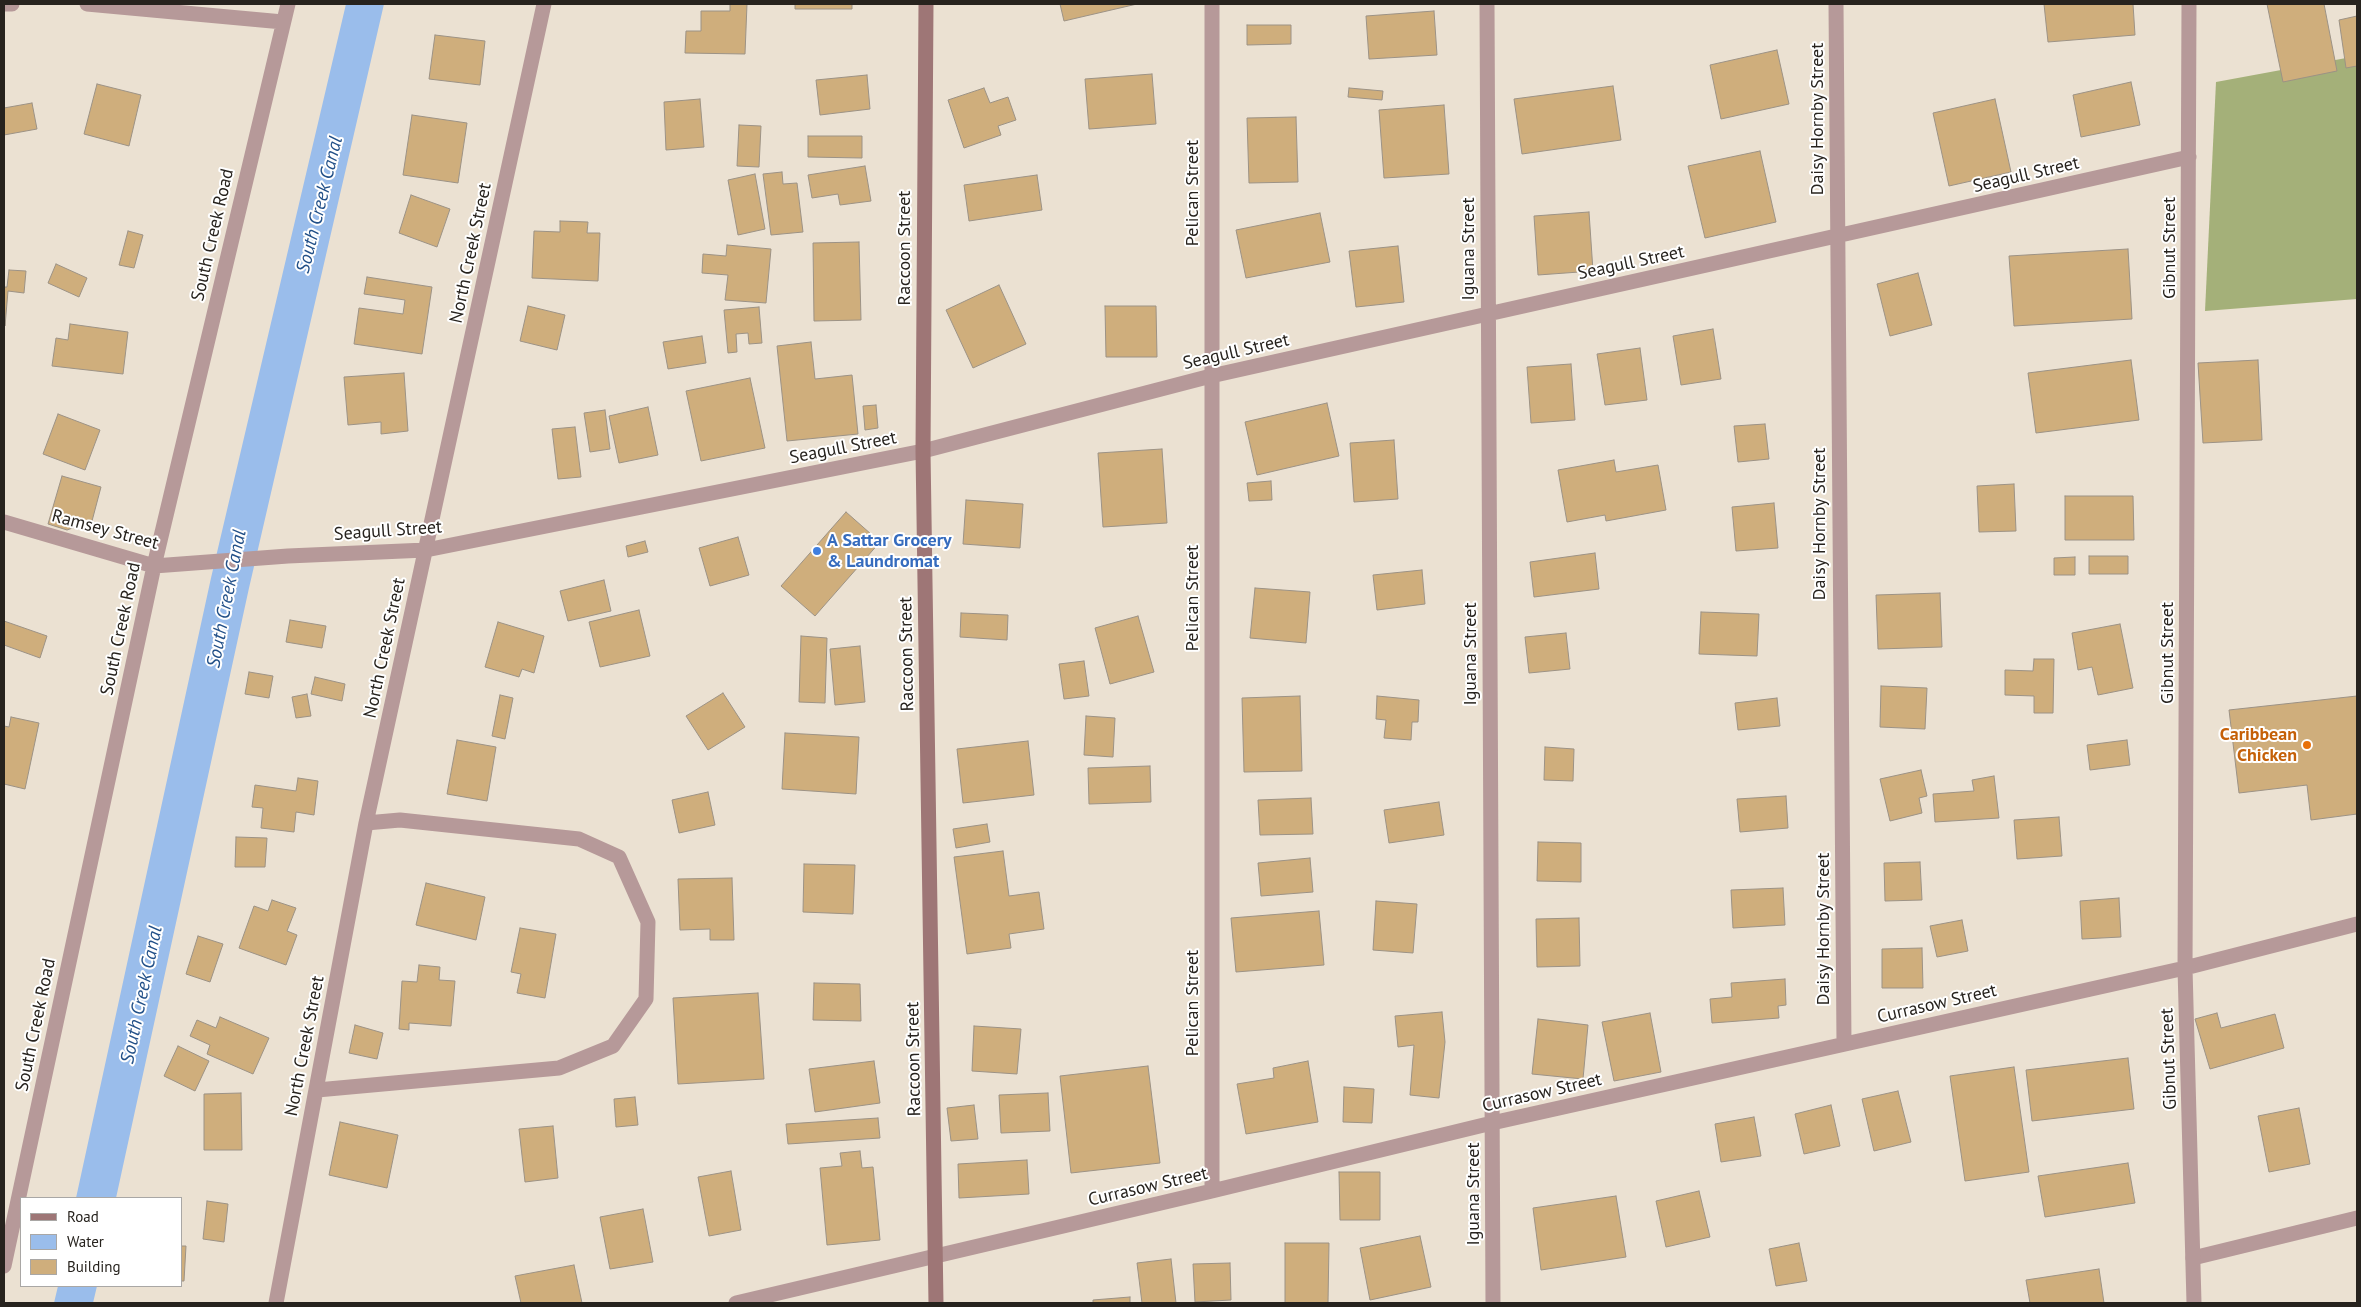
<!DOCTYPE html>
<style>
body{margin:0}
#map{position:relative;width:2361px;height:1307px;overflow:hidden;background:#ebe1d2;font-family:"PT Sans",sans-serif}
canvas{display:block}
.frame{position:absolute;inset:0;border:5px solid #27231e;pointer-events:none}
.legend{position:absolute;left:20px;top:1197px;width:162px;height:90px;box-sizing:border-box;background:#fff;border:1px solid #a9a7a5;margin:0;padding:6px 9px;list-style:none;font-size:15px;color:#27231e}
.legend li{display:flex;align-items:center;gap:10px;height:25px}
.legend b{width:25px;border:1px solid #a9a7a5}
</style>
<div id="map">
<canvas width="2361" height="1307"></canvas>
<div class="frame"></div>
<ul class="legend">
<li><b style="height:6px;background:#9e7676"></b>Road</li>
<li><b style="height:14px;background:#9abdeb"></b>Water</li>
<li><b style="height:14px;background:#cfae7c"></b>Building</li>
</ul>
</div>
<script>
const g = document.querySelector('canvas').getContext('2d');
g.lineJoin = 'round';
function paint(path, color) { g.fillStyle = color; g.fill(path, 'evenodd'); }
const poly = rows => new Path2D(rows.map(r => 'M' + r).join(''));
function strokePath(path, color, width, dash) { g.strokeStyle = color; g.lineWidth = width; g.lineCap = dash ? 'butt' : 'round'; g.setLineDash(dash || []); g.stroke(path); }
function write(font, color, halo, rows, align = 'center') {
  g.font = font + ' "PT Sans",sans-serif'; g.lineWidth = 4; g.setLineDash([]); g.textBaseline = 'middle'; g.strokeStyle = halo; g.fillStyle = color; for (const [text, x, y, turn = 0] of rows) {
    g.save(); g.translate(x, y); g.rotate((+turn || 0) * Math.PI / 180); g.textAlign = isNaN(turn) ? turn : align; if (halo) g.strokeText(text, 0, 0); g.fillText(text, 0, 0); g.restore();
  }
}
paint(poly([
 [2357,56,2357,299,2205,311,2216,82]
]), '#a4b079');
paint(poly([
 [346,4,384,4,249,588,116,1198,76,1198,211,578],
 [58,1286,97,1286,93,1303,54,1303]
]), '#9abdeb');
const building = poly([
 [730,4,747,4,745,54,685,53,686,31,701,31,701,11,730,11,730,4],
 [795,4,852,4,852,9,795,9,795,4],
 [1060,4,1137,4,1064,21,1060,4],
 [2044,4,2133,4,2135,35,2048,42,2044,4],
 [2267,4,2324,4,2337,71,2283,82,2267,4],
 [1434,11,1437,55,1369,59,1366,16,1434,11],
 [2357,16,2357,66,2346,68,2339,20,2357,16],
 [1247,25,1291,25,1291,44,1247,45,1247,25],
 [435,35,485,41,480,85,429,79,435,35],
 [1777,50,1789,104,1721,119,1710,65,1777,50],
 [1152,74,1156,124,1089,129,1085,79,1152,74],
 [867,75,870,109,820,115,816,80,867,75],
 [2131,82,2140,125,2081,137,2073,95,2131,82],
 [97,84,141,95,129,146,84,134,97,84],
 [1613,86,1621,140,1522,154,1514,99,1613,86],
 [984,88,990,103,1008,97,1016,120,998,126,1001,135,964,148,948,100,984,88],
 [1349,88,1383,91,1382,100,1348,97,1349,88],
 [700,99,704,147,666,150,664,102,700,99],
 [1995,99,2011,172,1949,186,1933,113,1995,99],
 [32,103,37,129,4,135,4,108,32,103],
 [1444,105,1449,174,1384,178,1379,110,1444,105],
 [412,115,467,123,458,183,403,175,412,115],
 [1296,117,1298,182,1249,183,1247,118,1296,117],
 [739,125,761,126,759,167,737,166,739,125],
 [808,136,862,136,862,158,808,157,808,136],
 [1760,151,1776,222,1705,238,1688,166,1760,151],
 [865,166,871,201,840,205,838,194,812,198,808,175,865,166],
 [782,172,783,184,797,183,803,232,771,235,763,174,782,172],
 [755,174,765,229,738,235,728,180,755,174],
 [1037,175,1042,210,969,221,964,185,1037,175],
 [411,195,450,209,437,247,399,233,411,195],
 [1589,212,1593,271,1538,275,1534,216,1589,212],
 [1320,213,1330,262,1246,278,1236,230,1320,213],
 [560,221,588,222,587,233,600,233,598,281,532,278,534,231,560,232,560,221],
 [128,231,143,235,134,268,119,265,128,231],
 [859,242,861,320,814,321,813,243,859,242],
 [727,245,771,249,766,303,725,300,728,275,702,273,703,254,726,256,727,245],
 [1398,246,1404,302,1356,307,1349,251,1398,246],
 [2128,249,2132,319,2014,326,2009,256,2128,249],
 [56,264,87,278,79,297,48,283,56,264],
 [9,270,26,271,24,293,8,291,5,326,4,287,7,287,9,270],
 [1918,273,1932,325,1890,336,1877,284,1918,273],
 [367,277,432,287,422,354,354,344,359,308,403,314,405,300,364,294,367,277],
 [999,285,1026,344,973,368,946,310,999,285],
 [528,306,565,315,557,350,520,341,528,306],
 [1105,306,1156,306,1157,357,1106,357,1105,306],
 [759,307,762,343,749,344,748,333,736,334,737,352,728,353,724,310,759,307],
 [70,324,128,332,123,374,52,366,56,338,68,340,70,324],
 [1713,329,1721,379,1681,385,1673,336,1713,329],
 [702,336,706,363,668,369,663,342,702,336],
 [811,342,815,379,852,375,858,434,787,441,777,346,811,342],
 [1640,348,1647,400,1605,405,1597,354,1640,348],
 [2131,360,2139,420,2036,433,2028,373,2131,360],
 [2258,360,2262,440,2203,443,2198,363,2258,360],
 [1571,364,1575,420,1531,423,1527,367,1571,364],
 [404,373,408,431,381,434,381,422,348,425,344,377,404,373],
 [750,378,765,448,701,461,686,391,750,378],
 [1327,403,1339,456,1257,475,1245,422,1327,403],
 [876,405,878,428,865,430,863,406,876,405],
 [648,407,658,455,619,463,609,416,648,407],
 [605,410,610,449,590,452,584,413,605,410],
 [58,414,100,430,85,470,43,454,58,414],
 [1765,424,1769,459,1738,462,1734,426,1765,424],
 [575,427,581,477,558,479,552,429,575,427],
 [1394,440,1398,499,1354,502,1350,443,1394,440],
 [1162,449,1167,523,1103,527,1098,453,1162,449],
 [1614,460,1616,472,1658,465,1666,510,1606,521,1605,515,1567,522,1558,470,1614,460],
 [62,476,101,487,92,521,67,530,48,524,62,476],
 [1271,481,1272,500,1249,501,1247,483,1271,481],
 [2014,484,2016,531,1979,532,1977,486,2014,484],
 [2065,496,2133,496,2134,540,2065,540,2065,496],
 [966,500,1023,504,1020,548,963,544,966,500],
 [1774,503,1778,548,1736,551,1732,507,1774,503],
 [846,512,880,542,815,616,781,586,846,512],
 [738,537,749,575,710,586,699,548,738,537],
 [645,541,648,552,628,557,626,546,645,541],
 [1595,553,1599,589,1534,597,1530,562,1595,553],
 [2089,556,2128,556,2128,574,2089,574,2089,556],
 [2075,557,2075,575,2054,575,2054,558,2075,557],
 [1422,570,1425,604,1377,610,1373,575,1422,570],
 [604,580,611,611,568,621,560,591,604,580],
 [1255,588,1310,592,1306,643,1250,638,1255,588],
 [1940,593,1942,647,1878,649,1876,595,1940,593],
 [639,610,650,656,600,667,589,622,639,610],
 [1701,612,1759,614,1757,656,1699,654,1701,612],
 [961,613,1008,615,1007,640,960,637,961,613],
 [1138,616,1154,672,1110,684,1095,628,1138,616],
 [290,620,326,626,322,648,286,642,290,620],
 [4,621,47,636,40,658,4,645,4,621],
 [498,622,544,636,534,673,522,669,519,677,485,667,498,622],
 [2120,624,2133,688,2098,695,2092,667,2078,670,2072,633,2120,624],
 [1566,633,1570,669,1529,673,1525,637,1566,633],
 [801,636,827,638,825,703,799,702,801,636],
 [860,646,865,702,835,705,830,649,860,646],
 [2034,659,2054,659,2053,713,2034,713,2034,696,2005,695,2005,670,2033,671,2034,659],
 [1084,661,1089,696,1064,699,1059,664,1084,661],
 [249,672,273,676,269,698,245,694,249,672],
 [315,677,345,684,342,701,311,694,315,677],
 [1881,686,1927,688,1925,729,1880,727,1881,686],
 [723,693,745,727,708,750,686,716,723,693],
 [307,694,311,716,296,718,292,697,307,694],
 [500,695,513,698,505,739,492,736,500,695],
 [1300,696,1302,771,1244,772,1242,698,1300,696],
 [1377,696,1419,700,1418,722,1412,722,1411,740,1384,738,1386,720,1376,719,1377,696],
 [2357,696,2357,814,2311,820,2307,785,2239,793,2229,710,2357,696],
 [1777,698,1780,726,1738,730,1735,703,1777,698],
 [1086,716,1115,718,1113,757,1084,755,1086,716],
 [11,717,39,723,25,789,4,784,4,726,9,727,11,717],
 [785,733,859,737,856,794,782,789,785,733],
 [457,740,496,747,487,801,447,794,457,740],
 [2127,740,2130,765,2090,770,2087,745,2127,740],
 [1028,741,1034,795,963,803,957,749,1028,741],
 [1545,747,1574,749,1573,781,1544,780,1545,747],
 [1150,766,1151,802,1089,804,1088,768,1150,766],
 [1921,770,1927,796,1919,798,1922,813,1890,821,1880,779,1921,770],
 [1994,776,1999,818,1935,822,1933,794,1974,791,1972,780,1994,776],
 [298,778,318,781,314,815,296,812,294,832,261,828,263,808,252,807,255,785,296,791,298,778],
 [708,792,715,825,679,833,672,800,708,792],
 [1786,796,1788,828,1740,832,1737,799,1786,796],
 [1311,798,1313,834,1260,835,1258,800,1311,798],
 [1439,802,1444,835,1389,843,1384,810,1439,802],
 [2059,817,2062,856,2017,859,2014,820,2059,817],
 [987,824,990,842,956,848,953,829,987,824],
 [236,837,267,838,265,867,235,867,236,837],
 [1538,842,1581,843,1581,882,1537,881,1538,842],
 [1003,851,1009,896,1039,892,1044,929,1009,934,1011,948,967,954,954,857,1003,851],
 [1310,858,1313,892,1261,896,1258,863,1310,858],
 [1920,862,1922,900,1885,901,1884,863,1920,862],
 [804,864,855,865,853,914,803,912,804,864],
 [732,878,734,940,710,940,710,929,680,930,678,879,732,878],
 [426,883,485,897,476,940,416,925,426,883],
 [1783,888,1785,925,1733,928,1731,890,1783,888],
 [2119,898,2121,937,2082,939,2080,901,2119,898],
 [272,900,296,908,287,931,297,935,286,965,239,948,254,906,268,911,272,900],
 [1376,901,1417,904,1413,953,1373,950,1376,901],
 [1319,911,1324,965,1236,972,1231,918,1319,911],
 [1579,918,1580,966,1537,967,1536,919,1579,918],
 [1962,920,1968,951,1937,957,1930,926,1962,920],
 [520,928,556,934,545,998,517,993,521,974,511,972,520,928],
 [198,936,223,944,210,982,186,974,198,936],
 [1922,948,1923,988,1882,988,1882,949,1922,948],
 [419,965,440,967,439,980,455,981,451,1026,409,1023,409,1030,399,1029,402,981,417,982,419,965],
 [1785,979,1786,1005,1778,1006,1779,1018,1712,1023,1710,999,1732,997,1731,983,1785,979],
 [814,983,860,984,861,1021,813,1020,814,983],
 [758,993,764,1079,678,1084,673,998,758,993],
 [1442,1012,1445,1042,1439,1098,1410,1095,1414,1045,1398,1047,1395,1016,1442,1012],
 [1650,1013,1661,1072,1614,1081,1602,1022,1650,1013],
 [2217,1013,2221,1028,2275,1014,2284,1048,2210,1069,2195,1019,2217,1013],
 [220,1017,269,1038,253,1074,207,1054,210,1045,190,1036,197,1020,216,1028,220,1017],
 [1538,1019,1588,1025,1583,1079,1532,1074,1538,1019],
 [355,1025,383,1033,377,1059,349,1053,355,1025],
 [974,1026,1021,1029,1017,1074,972,1071,974,1026],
 [178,1046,209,1061,195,1091,164,1076,178,1046],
 [2128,1058,2134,1109,2032,1121,2026,1070,2128,1058],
 [874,1061,880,1103,815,1112,809,1069,874,1061],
 [1308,1061,1318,1122,1246,1134,1237,1084,1274,1078,1273,1068,1308,1061],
 [1148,1066,1160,1163,1071,1173,1060,1076,1148,1066],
 [2014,1067,2029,1172,1965,1181,1950,1076,2014,1067],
 [1344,1087,1374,1089,1372,1123,1343,1122,1344,1087],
 [1898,1091,1911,1142,1874,1151,1862,1099,1898,1091],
 [241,1093,242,1150,204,1150,204,1094,241,1093],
 [1048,1093,1050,1131,1001,1133,999,1095,1048,1093],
 [635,1097,638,1125,616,1127,614,1099,635,1097],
 [974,1105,978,1139,951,1141,947,1108,974,1105],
 [1831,1105,1840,1146,1804,1154,1795,1114,1831,1105],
 [2299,1108,2310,1164,2269,1172,2258,1116,2299,1108],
 [1754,1117,1761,1156,1721,1162,1715,1124,1754,1117],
 [878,1118,880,1138,788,1144,786,1124,878,1118],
 [340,1122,398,1135,387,1188,329,1175,340,1122],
 [553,1126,558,1178,525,1182,519,1129,553,1126],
 [860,1151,862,1168,873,1167,880,1240,827,1245,820,1168,842,1166,840,1153,860,1151],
 [1027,1160,1029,1194,959,1198,958,1164,1027,1160],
 [2128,1163,2135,1203,2045,1217,2038,1176,2128,1163],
 [731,1171,741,1230,709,1236,698,1177,731,1171],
 [1339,1172,1380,1172,1380,1220,1340,1220,1339,1172],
 [1699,1191,1710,1237,1666,1247,1656,1201,1699,1191],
 [1616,1196,1626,1257,1541,1270,1533,1208,1616,1196],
 [207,1201,228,1204,224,1242,203,1239,207,1201],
 [643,1209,653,1262,610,1269,600,1217,643,1209],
 [1420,1236,1431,1287,1370,1300,1360,1248,1420,1236],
 [1285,1243,1329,1243,1328,1303,1285,1303,1285,1243],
 [1799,1243,1807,1281,1776,1286,1769,1249,1799,1243],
 [181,1246,186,1246,184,1281,181,1281,181,1246],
 [1171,1259,1176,1303,1142,1303,1137,1263,1171,1259],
 [1230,1263,1231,1300,1195,1302,1193,1264,1230,1263],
 [574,1265,582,1303,521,1303,515,1276,574,1265],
 [2099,1269,2104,1303,2030,1303,2026,1280,2099,1269],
 [1130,1297,1130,1303,1093,1303,1093,1300,1130,1297]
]);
paint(building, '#cfae7c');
strokePath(building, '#9c9285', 1);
strokePath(poly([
 [2193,1258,2357,1218]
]), '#b69999', 15);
strokePath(poly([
 [4,4,12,4],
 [87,4,283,22],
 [1212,4,1212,1191],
 [1487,4,1493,1303],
 [1836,4,1844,1044],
 [2189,4,2185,968,2194,1303],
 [4,522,154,566,288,556,426,550,923,451,1211,376,2189,157],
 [317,1090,559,1068,613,1046,646,999,648,922,619,857,579,839,400,820,366,823],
 [4,1266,154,566,288,4],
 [276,1303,366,823,544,4],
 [736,1303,1212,1191,1492,1123,2185,968,2357,924]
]), '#b69999', 15);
strokePath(poly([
 [926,4,923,451,936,1303]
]), '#9e7676', 15);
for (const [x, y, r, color] of [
 [817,551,5,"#3f7fe0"],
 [2307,745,5,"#e8710a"]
]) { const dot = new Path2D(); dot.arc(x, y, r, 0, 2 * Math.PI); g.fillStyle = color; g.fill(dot); strokePath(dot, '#fff', 2); }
write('18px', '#27231e', '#fff', [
 ["Daisy Hornby Street",1818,119,-90],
 ["Seagull Street",2026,175,-13],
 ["Pelican Street",1193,193,-90],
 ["South Creek Road",213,235,-77],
 ["Raccoon Street",905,248,-90],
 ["Gibnut Street",2170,248,-90],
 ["Iguana Street",1469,249,-90],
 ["North Creek Street",471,253,-78],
 ["Seagull Street",1631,263,-12],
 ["Seagull Street",1236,352,-13],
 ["Seagull Street",843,448,-11],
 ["Daisy Hornby Street",1820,524,-90],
 ["Ramsey Street",105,530,15],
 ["Seagull Street",388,531,-4],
 ["Pelican Street",1193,598,-90],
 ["South Creek Road",121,629,-78],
 ["North Creek Street",385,648,-78],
 ["Gibnut Street",2168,653,-90],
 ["Raccoon Street",907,654,-91],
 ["Iguana Street",1471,654,-90],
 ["Daisy Hornby Street",1824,929,-90],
 ["Pelican Street",1193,1003,-90],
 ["Currasow Street",1937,1004,-13],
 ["South Creek Road",36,1025,-78],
 ["North Creek Street",305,1046,-79],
 ["Raccoon Street",914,1059,-91],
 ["Gibnut Street",2169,1059,-92],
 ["Currasow Street",1542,1093,-13],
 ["Currasow Street",1148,1187,-13],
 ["Iguana Street",1474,1194,-90]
]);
write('bold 18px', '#366cbe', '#fff', [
 ["A Sattar Grocery",827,541],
 ["& Laundromat",827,562]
], 'left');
write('bold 18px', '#c56008', '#fff', [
 ["Caribbean",2297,735],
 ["Chicken",2297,756]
], 'right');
write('italic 19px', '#225088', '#fff', [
 ["South Creek Canal",320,205,-76],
 ["South Creek Canal",227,599,-79],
 ["South Creek Canal",142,995,-78]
]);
</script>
